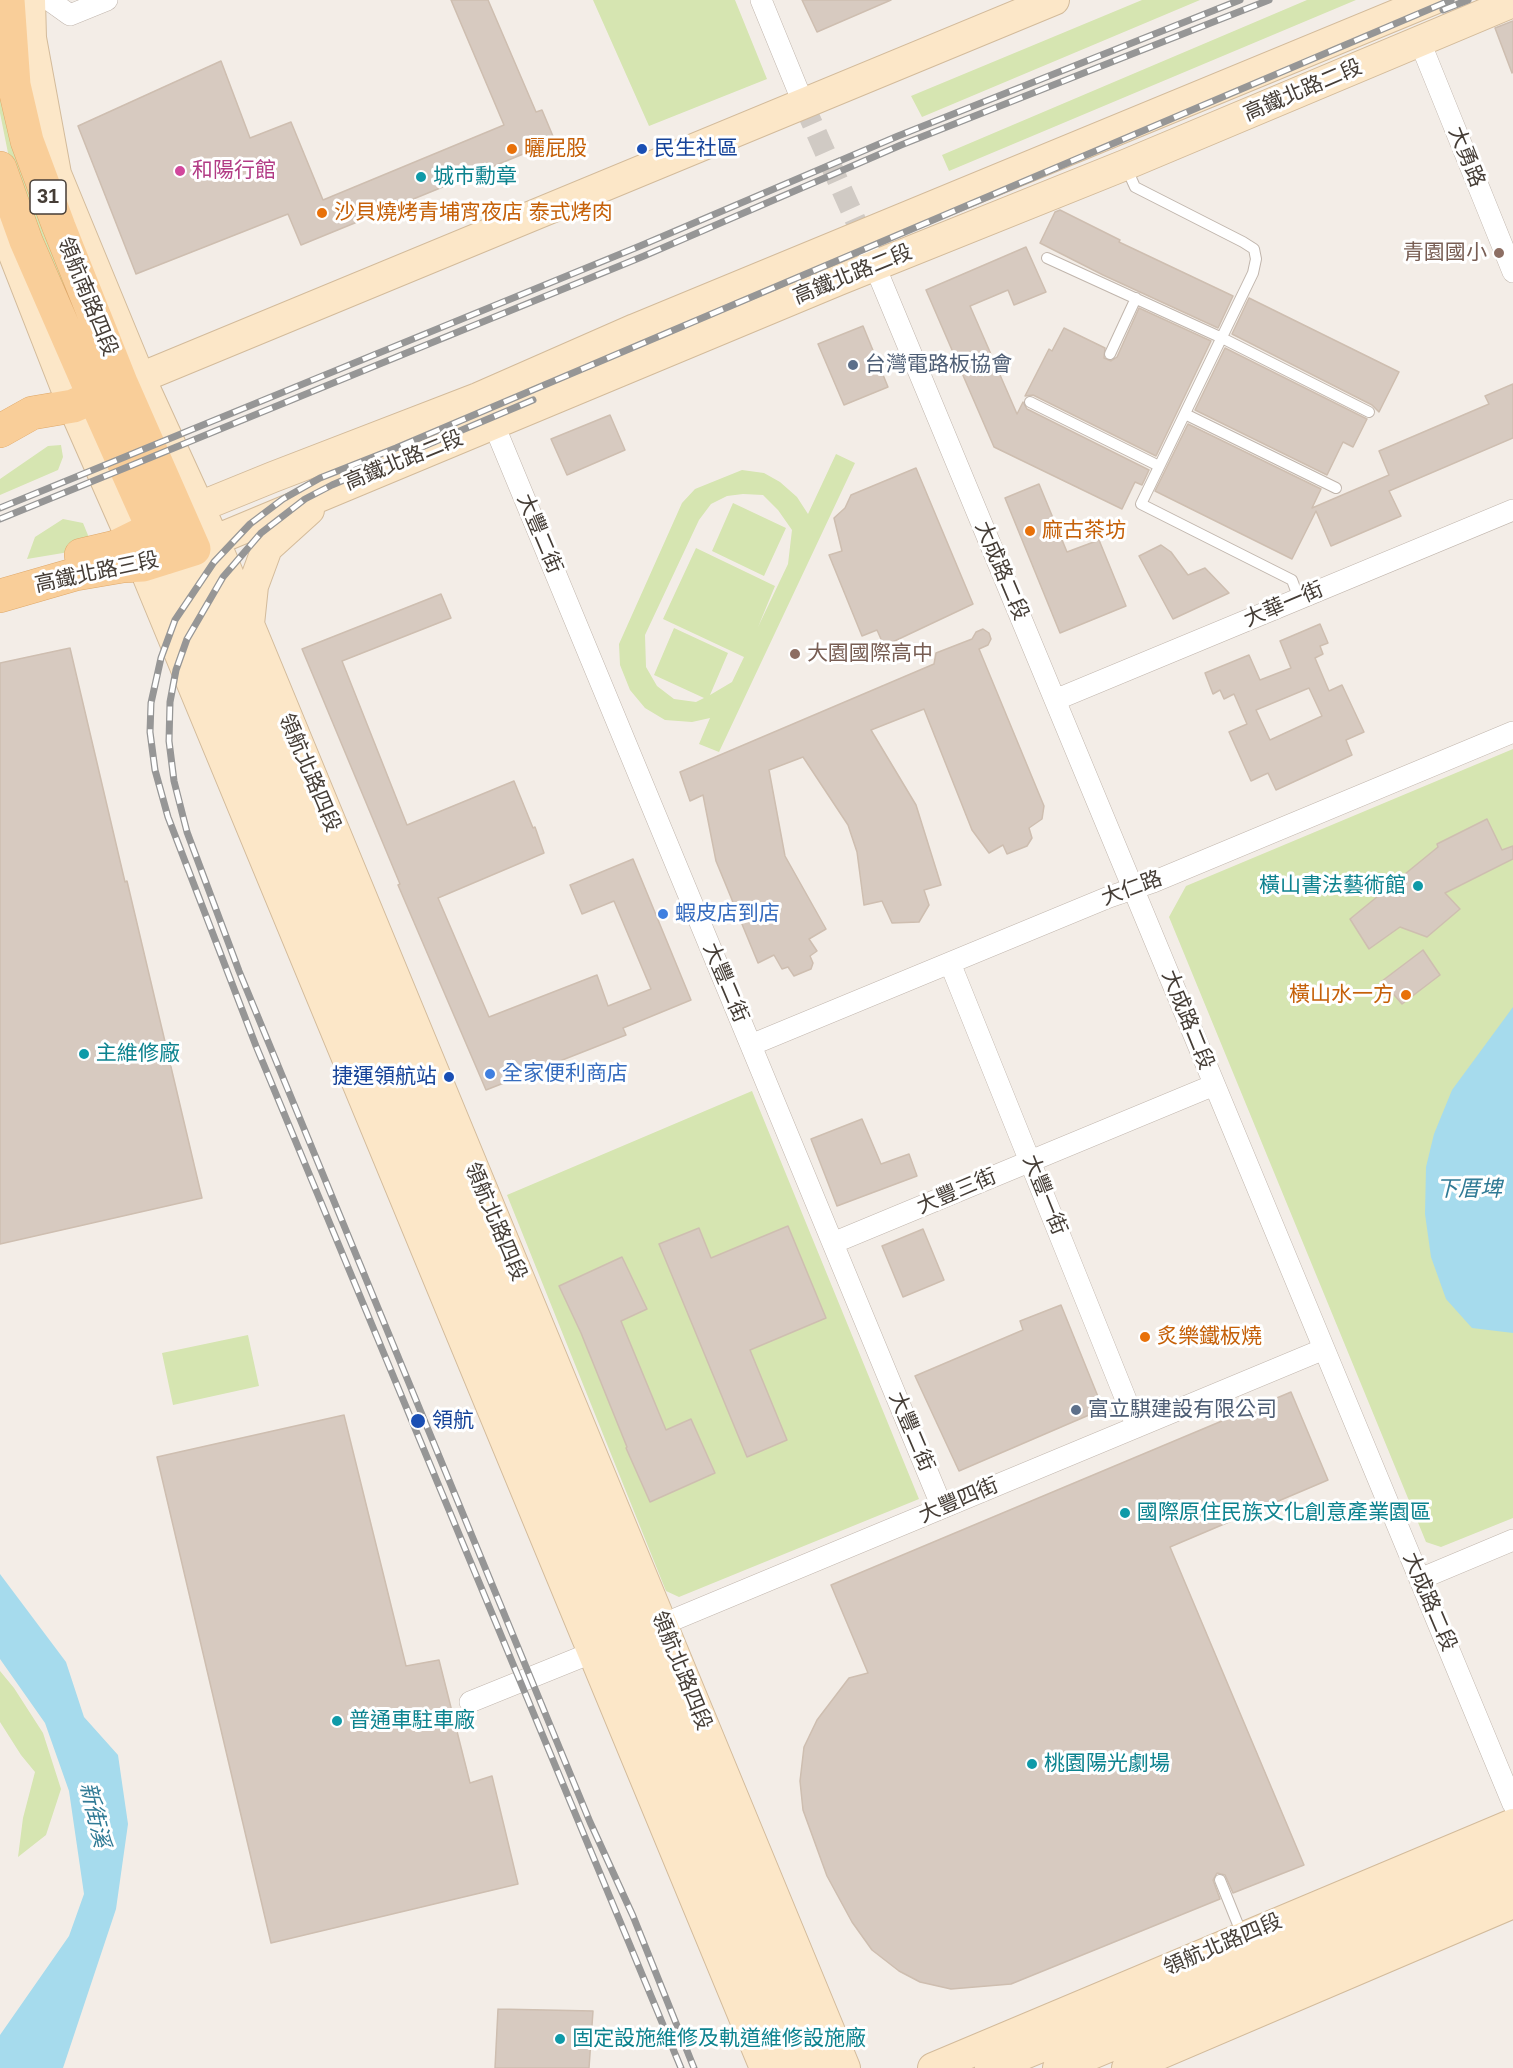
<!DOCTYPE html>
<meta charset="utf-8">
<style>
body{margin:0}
canvas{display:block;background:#f3ede7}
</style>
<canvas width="1513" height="2068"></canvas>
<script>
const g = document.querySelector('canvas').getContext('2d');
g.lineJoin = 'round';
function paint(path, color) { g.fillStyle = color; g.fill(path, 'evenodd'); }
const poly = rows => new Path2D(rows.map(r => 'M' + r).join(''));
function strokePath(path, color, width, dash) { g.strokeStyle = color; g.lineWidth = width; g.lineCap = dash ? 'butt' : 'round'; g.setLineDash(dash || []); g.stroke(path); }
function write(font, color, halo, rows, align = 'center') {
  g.font = font + ' Arial,"Noto Sans TC",sans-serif'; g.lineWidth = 6; g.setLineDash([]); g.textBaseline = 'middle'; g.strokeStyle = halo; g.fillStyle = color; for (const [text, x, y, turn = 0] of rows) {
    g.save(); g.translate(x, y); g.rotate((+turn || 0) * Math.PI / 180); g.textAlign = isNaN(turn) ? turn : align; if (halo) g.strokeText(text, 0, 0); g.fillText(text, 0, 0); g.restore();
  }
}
paint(poly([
 [593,0,735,0,767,79,649,126],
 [1142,0,1200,0,922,117,911,96],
 [1307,0,1356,0,949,171,942,155],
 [0,81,2,81,18,163,95,346,92,352,10,163,0,113],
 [61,445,63,457,58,470,0,495,0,479,48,446],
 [836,454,855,463,719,752,699,744,710,718,692,722,665,720,645,708,630,690,620,665,619,644,682,503,695,489,742,470,764,473,780,482,797,497,808,514],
 [743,494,763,495,778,510,792,530,788,564,758,627,775,586,696,548,663,619,744,657,732,682,710,695,728,653,674,628,654,675,704,698,696,702,674,699,657,686,646,667,645,635,699,520,711,504,727,496],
 [733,503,786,528,764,576,712,551],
 [63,519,83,523,92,545,63,553,27,559,35,537],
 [1513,749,1513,1518,1441,1547,1426,1542,1169,917,1186,886],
 [752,1091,919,1499,679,1597,666,1591,507,1195],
 [248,1335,259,1386,173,1405,162,1353],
 [0,1671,14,1688,43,1733,61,1789,46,1835,18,1857,23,1818,35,1772,21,1755,0,1722]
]), '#d6e5b1');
paint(poly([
 [1513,1007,1513,1333,1472,1328,1446,1299,1431,1257,1425,1214,1426,1167,1434,1134,1452,1090],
 [0,1574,66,1662,84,1717,118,1755,128,1824,116,1909,63,2068,0,2068,0,2035,69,1936,84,1894,69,1791,45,1723,0,1659]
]), '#a6dbed');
const building = poly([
 [451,0,488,0,536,112,542,110,555,141,301,245,288,214,136,274,78,126,221,61,250,138,291,122,323,200,504,125,451,0],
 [802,0,891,0,817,32,802,0],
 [1513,21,1513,72,1512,73,1495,28,1513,21],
 [1060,210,1120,240,1119,242,1233,296,1218,328,1103,275,1040,243,1055,212,1060,210],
 [1026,247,1046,292,1014,305,1008,290,970,306,1017,414,1023,402,1027,409,1149,470,1142,485,1135,482,1122,509,994,447,926,290,1026,247],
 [1249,298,1399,372,1379,412,1372,405,1232,334,1249,298],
 [1139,308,1211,341,1156,456,1033,395,1025,396,1049,349,1052,351,1064,328,1105,348,1104,358,1111,361,1117,357,1139,308],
 [863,326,888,387,844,405,818,344,863,326],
 [1225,348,1367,419,1353,447,1343,442,1327,475,1195,410,1225,348],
 [1513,384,1513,438,1389,491,1401,516,1331,546,1316,511,1292,559,1155,491,1188,424,1321,489,1312,508,1389,475,1379,451,1489,404,1485,396,1513,384],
 [610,415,625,450,567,475,551,439,610,415],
 [916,468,973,604,884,646,877,630,862,636,829,555,842,551,834,518,845,508,851,495,916,468],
 [1039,484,1067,552,1099,540,1126,606,1060,633,1005,498,1039,484],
 [1161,545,1171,552,1188,575,1205,568,1229,593,1173,619,1139,556,1161,545],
 [441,594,451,618,342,661,407,825,514,781,533,828,535,827,544,853,438,898,489,1017,597,975,608,1006,651,989,614,901,582,914,570,885,633,859,691,1000,623,1028,626,1035,486,1090,398,885,400,884,302,649,441,594],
 [1320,624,1328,643,1320,646,1323,654,1315,658,1329,691,1342,685,1364,732,1346,740,1352,755,1276,790,1268,773,1251,781,1229,732,1247,724,1234,694,1224,699,1220,690,1213,694,1205,673,1249,655,1260,680,1291,668,1280,641,1320,624],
 [1309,688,1322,716,1270,740,1256,710,1309,688],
 [983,629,989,633,991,639,988,645,979,649,1044,806,1042,819,1029,828,1032,838,1027,846,1007,854,1003,845,989,853,972,830,924,709,871,730,916,805,941,885,924,890,929,905,919,922,892,923,882,901,864,905,857,852,848,825,803,757,769,770,785,856,826,929,809,939,817,951,810,956,813,963,811,969,794,976,788,967,782,969,774,955,758,963,716,861,703,795,690,801,680,772,934,664,936,653,972,639,976,632,983,629],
 [70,648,125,882,127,881,202,1198,0,1244,0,663,70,648],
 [1487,819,1502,850,1513,846,1513,859,1445,893,1460,909,1427,937,1400,927,1369,949,1350,919,1438,847,1437,844,1487,819],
 [1423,950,1440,975,1402,1004,1382,981,1423,950],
 [862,1119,881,1164,909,1154,917,1176,837,1206,811,1139,862,1119],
 [788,1226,826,1318,750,1350,787,1440,747,1457,659,1244,699,1228,711,1258,788,1226],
 [923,1229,944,1280,903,1297,882,1246,923,1229],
 [622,1257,647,1309,621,1321,666,1430,691,1419,715,1473,650,1502,626,1448,627,1447,581,1333,559,1286,622,1257],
 [1061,1305,1103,1409,959,1471,915,1376,1023,1330,1020,1321,1061,1305],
 [1291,1392,1328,1480,1170,1547,1304,1865,1233,1893,1225,1875,1217,1873,1213,1880,1220,1899,1011,1984,951,1989,920,1982,899,1971,872,1950,852,1922,827,1876,803,1810,800,1781,804,1747,817,1720,849,1678,868,1673,831,1585,1291,1392],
 [344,1415,406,1666,439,1660,470,1783,492,1776,518,1884,271,1943,157,1457,344,1415],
 [498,2009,593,2011,589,2068,495,2068,498,2009]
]);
paint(building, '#d7cac0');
strokePath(building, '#cebeb0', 1.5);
strokePath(poly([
 [804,105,862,235]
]), '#d0cac4', 21, [21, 10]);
const lane = poly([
 [1126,167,1135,187,1243,242,1254,249,1256,259,1253,273,1141,504,1292,580,1299,599],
 [1047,258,1222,338,1369,412],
 [1110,354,1136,298],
 [1030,402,1159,466],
 [1185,414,1336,488],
 [1220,1880,1243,1937]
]);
const street = poly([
 [49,0,70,15,107,0],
 [761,0,804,105],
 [1420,42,1513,272],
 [862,235,1513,1804],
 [494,425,942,1507],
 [1055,700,1513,510],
 [950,963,1137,1427],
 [751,1045,1109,897,1153,882,1513,732],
 [833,1243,1214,1085],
 [1420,1579,1513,1540],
 [649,1630,1324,1349],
 [470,1702,606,1647]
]);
const secondary = poly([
 [30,0,31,38,56,174,140,378,215,542,845,2068],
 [0,219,73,406,143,565,765,2068],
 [123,385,1054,0],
 [182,514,273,477,478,398,635,329,1432,0],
 [166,558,288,858,431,1194,788,2068],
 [249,624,253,586,267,548,309,510],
 [818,2068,658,1673,417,1103,194,549,839,280,1125,165,1513,2],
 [933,2068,1513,1824],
 [990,2068,1513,1853],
 [1058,2068,1513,1878],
 [1127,2068,1513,1903]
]);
const primary = poly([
 [0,168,26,241,94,397,166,558],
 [0,431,32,413,73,406,112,389],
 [81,555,115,547,172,519],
 [0,596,76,574,123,566,143,565,194,549,122,385,59,227,27,141,14,85,8,0]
]);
strokePath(lane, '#c1b6ad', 12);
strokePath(street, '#c1b6ad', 22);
strokePath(secondary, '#d3bb9b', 32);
strokePath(primary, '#dea86a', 34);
strokePath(lane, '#fff', 10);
strokePath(street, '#fff', 21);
strokePath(secondary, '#fce7c8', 30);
strokePath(primary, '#f9ce99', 33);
const rail = poly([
 [1443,10,1468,0],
 [533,400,332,485,305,499,261,533,223,577,187,639,176,670,170,702,169,741,174,781,187,832,239,971,590,1822,633,1916,694,2068],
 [0,508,640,246,898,136,1240,0],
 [0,519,644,256,901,145,1269,0],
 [681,2068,256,1046,168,817,155,770,150,732,151,703,161,658,175,620,214,562,250,524,283,499,320,478,396,448,1451,0]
]);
strokePath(rail, '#969696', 7);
strokePath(rail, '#fff', 4.5, [14]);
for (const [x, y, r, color] of [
 [512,149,6,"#e8710a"],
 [642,149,6,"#1a4fb4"],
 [180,171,6,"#d1479c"],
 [421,177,6,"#0f9aa8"],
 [322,213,6,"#e8710a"],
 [1499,253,6,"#8d6e63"],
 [853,365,6,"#5c6f8a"],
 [1030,531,6,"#e8710a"],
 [795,654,6,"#8d6e63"],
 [1418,886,6,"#0f9aa8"],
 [663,914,6,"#3f7fe0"],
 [1406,995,6,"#e8710a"],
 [84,1054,6,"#0f9aa8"],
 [490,1074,6,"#3f7fe0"],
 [449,1077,6,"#1a4fb4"],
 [1145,1337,6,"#e8710a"],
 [1076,1410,6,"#5c6f8a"],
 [418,1421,8,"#1a4fb4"],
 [1125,1513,6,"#0f9aa8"],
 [337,1721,6,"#0f9aa8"],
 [1032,1764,6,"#0f9aa8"],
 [560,2039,6,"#0f9aa8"]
]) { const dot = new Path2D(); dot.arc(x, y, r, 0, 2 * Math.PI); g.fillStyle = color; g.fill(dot); strokePath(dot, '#fff', 2); }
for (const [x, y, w] of [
 [48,197,36]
]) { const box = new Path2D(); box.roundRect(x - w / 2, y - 17, w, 34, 4.5); g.fillStyle = '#fff'; g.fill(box); strokePath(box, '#453d36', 1.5); }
write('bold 20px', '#453d36', null, [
 ["31",48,197]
]);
write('21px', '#453d36', '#fff', [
 ["高鐵北路二段",1303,91,-23],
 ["大勇路",1466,157,68],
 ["高鐵北路二段",853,275,-22],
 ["領航南路四段",87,297,68],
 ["高鐵北路二段",404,461,-22],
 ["大豐二街",539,534,67],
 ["大成路二段",1001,571,67],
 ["高鐵北路三段",97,573,-12],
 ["大華一街",1284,605,-23],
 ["領航北路四段",309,773,67],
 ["大仁路",1132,889,-20],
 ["大豐二街",725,983,67],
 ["大成路二段",1187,1020,68],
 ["大豐三街",957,1192,-23],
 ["大豐一街",1044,1195,68],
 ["領航北路四段",495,1222,67],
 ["大豐二街",911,1432,67],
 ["大豐四街",959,1501,-23],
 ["大成路二段",1429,1602,67],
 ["領航北路四段",681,1671,68],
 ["領航北路四段",1223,1945,-23]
]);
write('21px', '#c56008', '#fff', [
 ["曬屁股",524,149],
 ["沙貝燒烤青埔宵夜店 泰式烤肉",334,213],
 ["麻古茶坊",1042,531],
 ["橫山水一方",1394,995,"right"],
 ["炙樂鐵板燒",1157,1337]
], 'left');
write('21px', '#164399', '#fff', [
 ["民生社區",654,149],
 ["捷運領航站",437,1077,"right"],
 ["領航",432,1421]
], 'left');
write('21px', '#b23c85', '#fff', [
 ["和陽行館",192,171]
], 'left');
write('21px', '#0d838f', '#fff', [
 ["城市勳章",433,177],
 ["橫山書法藝術館",1406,886,"right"],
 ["主維修廠",96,1054],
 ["國際原住民族文化創意產業園區",1137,1513],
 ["普通車駐車廠",349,1721],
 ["桃園陽光劇場",1044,1764],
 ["固定設施維修及軌道維修設施廠",572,2039]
], 'left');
write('21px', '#785e54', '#fff', [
 ["青園國小",1487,253],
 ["大園國際高中",807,654,"left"]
], 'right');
write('21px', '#4e5e75', '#fff', [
 ["台灣電路板協會",865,365],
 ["富立騏建設有限公司",1088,1410]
], 'left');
write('21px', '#366cbe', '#fff', [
 ["蝦皮店到店",675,914],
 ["全家便利商店",502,1074]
], 'left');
write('italic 22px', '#2f7a95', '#fff', [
 ["下厝埤",1469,1190],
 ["新街溪",94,1815,77]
]);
</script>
